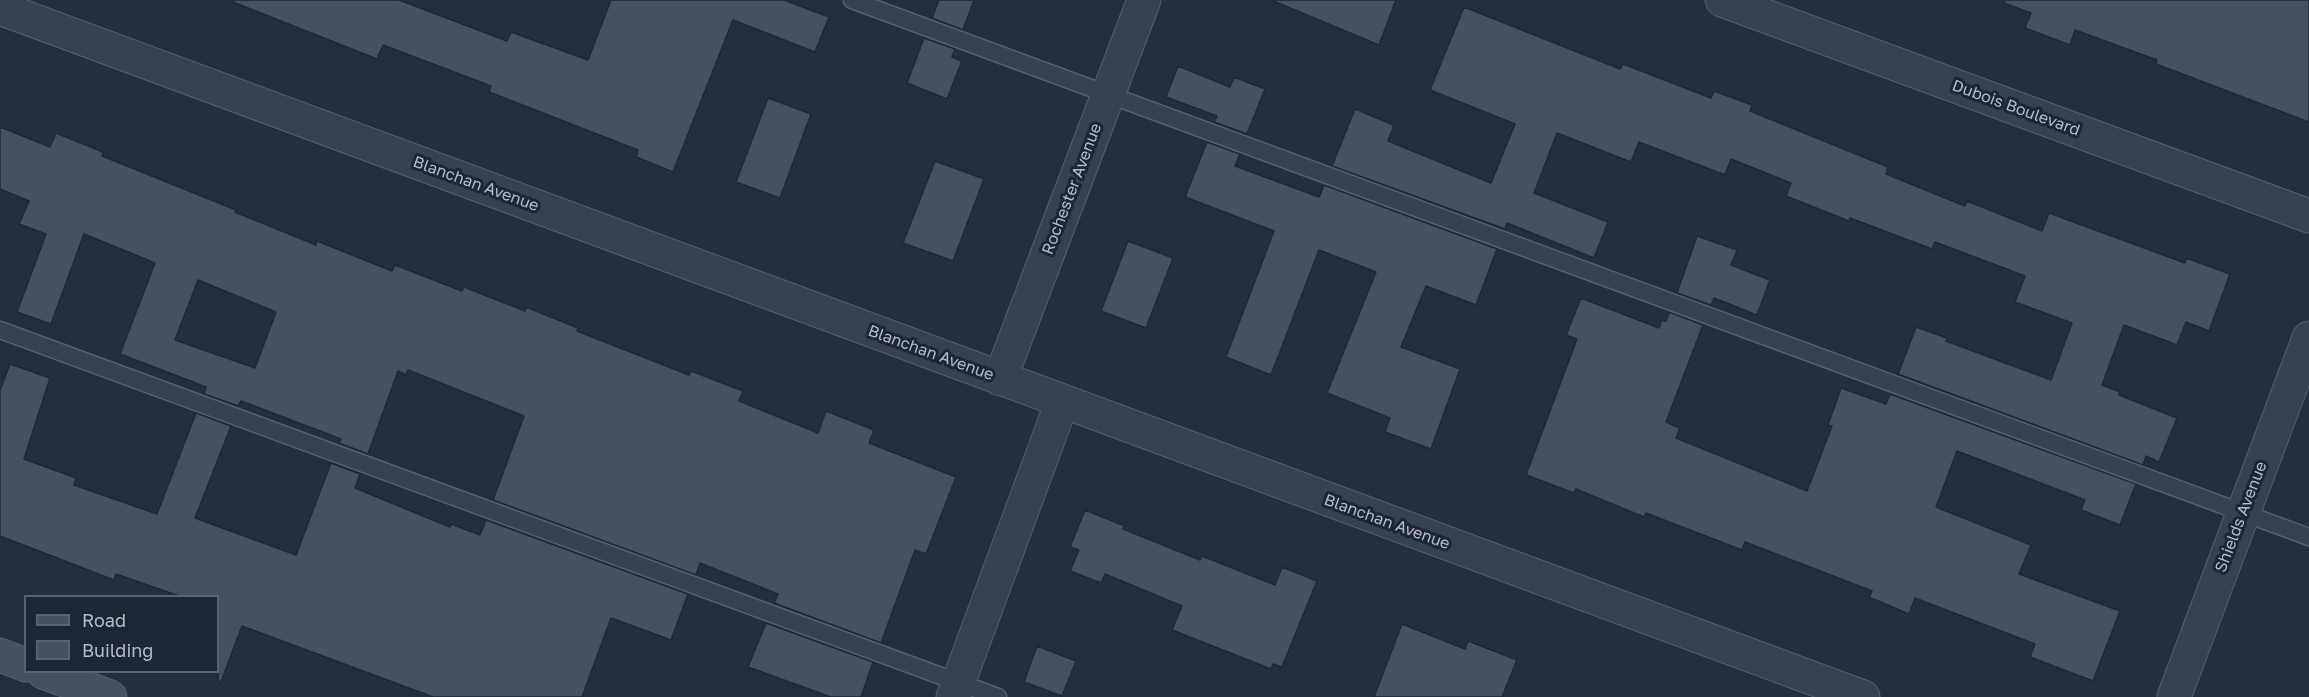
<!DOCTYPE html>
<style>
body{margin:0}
#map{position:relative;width:2309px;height:697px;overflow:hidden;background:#242f3e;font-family:"Golos Text",sans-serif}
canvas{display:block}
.legend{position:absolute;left:24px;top:595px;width:195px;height:78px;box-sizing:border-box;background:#1d2633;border:2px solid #59626f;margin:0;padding:8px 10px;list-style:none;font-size:18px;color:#b4bcc9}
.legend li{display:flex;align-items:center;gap:12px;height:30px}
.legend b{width:30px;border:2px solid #59626f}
</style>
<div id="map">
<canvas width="2309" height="697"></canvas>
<ul class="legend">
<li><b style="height:8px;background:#465061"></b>Road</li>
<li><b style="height:16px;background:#455162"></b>Building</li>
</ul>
</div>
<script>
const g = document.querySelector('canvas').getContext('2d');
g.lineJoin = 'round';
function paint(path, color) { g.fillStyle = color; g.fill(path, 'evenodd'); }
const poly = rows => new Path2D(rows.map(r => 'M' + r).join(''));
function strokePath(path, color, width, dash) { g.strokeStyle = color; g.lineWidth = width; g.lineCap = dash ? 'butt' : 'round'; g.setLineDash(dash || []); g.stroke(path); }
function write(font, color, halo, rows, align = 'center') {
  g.font = font + ' "Golos Text",sans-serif'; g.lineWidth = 6; g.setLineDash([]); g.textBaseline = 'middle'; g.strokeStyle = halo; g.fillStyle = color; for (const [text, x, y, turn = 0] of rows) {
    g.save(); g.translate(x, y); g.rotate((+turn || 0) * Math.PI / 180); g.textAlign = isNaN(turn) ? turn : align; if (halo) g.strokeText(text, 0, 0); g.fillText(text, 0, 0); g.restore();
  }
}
const building = poly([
 [233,0,399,0,507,41,511,32,588,60,611,0,784,0,829,17,815,52,733,20,673,172,636,157,638,150,489,92,491,86,383,45,377,59,233,2,233,0],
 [939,0,974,0,963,30,932,18,939,0],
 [1271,0,1396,0,1379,45,1271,0],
 [2005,0,2309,0,2309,122,2156,64,2157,60,2075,30,2070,45,2025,28,2031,13,2004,3,2005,0],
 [1464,7,1620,69,1623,64,1711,98,1714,91,1752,105,1750,111,1888,167,1886,174,1965,206,1967,201,2042,231,2049,213,2185,263,2186,258,2230,274,2209,331,2186,322,2177,345,2124,325,2102,385,2120,392,2119,395,2177,418,2159,462,2146,456,2143,465,1898,374,1916,327,1947,338,1946,341,2051,380,2072,323,2015,302,2025,276,1935,242,1932,249,1850,218,1849,221,1786,196,1791,183,1731,159,1725,175,1639,142,1631,162,1557,133,1534,193,1608,222,1594,258,1507,223,1505,229,1332,166,1355,109,1394,125,1388,141,1491,183,1515,124,1430,90,1464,7],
 [924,38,955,49,952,57,962,61,947,99,907,83,924,38],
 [1178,66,1230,87,1234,77,1265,89,1247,134,1214,122,1217,116,1166,97,1178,66],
 [768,98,811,114,780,198,736,182,768,98],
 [0,127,50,147,56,133,103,152,102,156,236,210,235,212,316,245,317,241,392,271,395,265,462,291,464,287,525,311,526,307,578,328,577,331,689,375,691,371,743,391,739,401,818,433,826,411,874,430,869,443,956,477,926,554,915,550,881,643,774,603,778,594,700,563,696,575,493,500,524,416,408,370,406,375,398,371,368,454,339,443,341,439,241,401,238,406,204,394,206,387,120,354,155,263,84,234,51,324,17,312,46,234,19,224,29,201,0,189,0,127],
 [198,280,276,312,255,368,175,340,198,280],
 [1207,142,1240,154,1235,166,1319,197,1324,185,1497,249,1476,305,1426,286,1401,347,1460,369,1431,449,1385,432,1390,418,1327,393,1376,272,1319,250,1271,375,1226,357,1274,231,1185,197,1207,142],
 [935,161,984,179,953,261,903,243,935,161],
 [1697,236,1737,250,1731,265,1770,280,1757,315,1714,298,1711,305,1677,293,1697,236],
 [1128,241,1173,258,1146,328,1101,311,1128,241],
 [1581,298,1659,328,1662,320,1666,321,1669,312,1703,325,1666,422,1680,428,1676,438,1807,491,1832,426,1828,425,1841,388,1886,404,1890,394,2136,484,2120,525,2081,510,2085,500,1957,451,1936,507,2031,545,2019,574,2120,611,2093,681,2030,657,2035,644,1915,598,1909,614,1869,597,1872,591,1745,542,1742,550,1646,513,1644,517,1576,489,1574,493,1526,475,1577,339,1566,335,1581,298],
 [10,364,50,378,24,459,76,478,74,485,157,514,196,413,231,426,195,518,296,555,331,463,360,474,355,488,450,527,451,524,480,535,486,520,688,594,671,640,611,618,582,697,433,697,242,626,221,682,218,681,218,597,182,597,116,574,114,580,0,536,0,390,10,364],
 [1085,510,1125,526,1123,529,1200,560,1202,556,1275,585,1282,567,1317,581,1282,667,1273,664,1271,669,1172,630,1182,606,1105,574,1101,583,1070,571,1079,550,1070,547,1085,510],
 [766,623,873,662,861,697,831,697,748,667,766,623],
 [1402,624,1465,649,1468,641,1517,660,1502,697,1374,697,1402,624],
 [1037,646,1076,661,1062,696,1024,682,1037,646]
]);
paint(building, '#455162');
strokePath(building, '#1f2835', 1.5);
const service = poly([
 [852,0,2309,537],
 [0,330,998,697]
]);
const minor = poly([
 [1722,0,2309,216],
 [0,8,1863,697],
 [1000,379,1144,0],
 [953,697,1062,402],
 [2174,697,2309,338]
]);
const secondary = poly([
 [0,655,26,665],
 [43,672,110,697]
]);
strokePath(service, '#565f6c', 19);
strokePath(minor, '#565f6c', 35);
strokePath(secondary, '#565f6c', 35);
strokePath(service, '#38414e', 16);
strokePath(minor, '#38414e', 33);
strokePath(secondary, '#465061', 33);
write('16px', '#b4bcc9', '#1d2633', [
 ["Dubois Boulevard",2016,108,20],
 ["Blanchan Avenue",476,184,20],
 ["Rochester Avenue",1072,189,-69],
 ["Blanchan Avenue",931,353,20],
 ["Shields Avenue",2241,517,-69],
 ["Blanchan Avenue",1387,522,20]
]);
</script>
